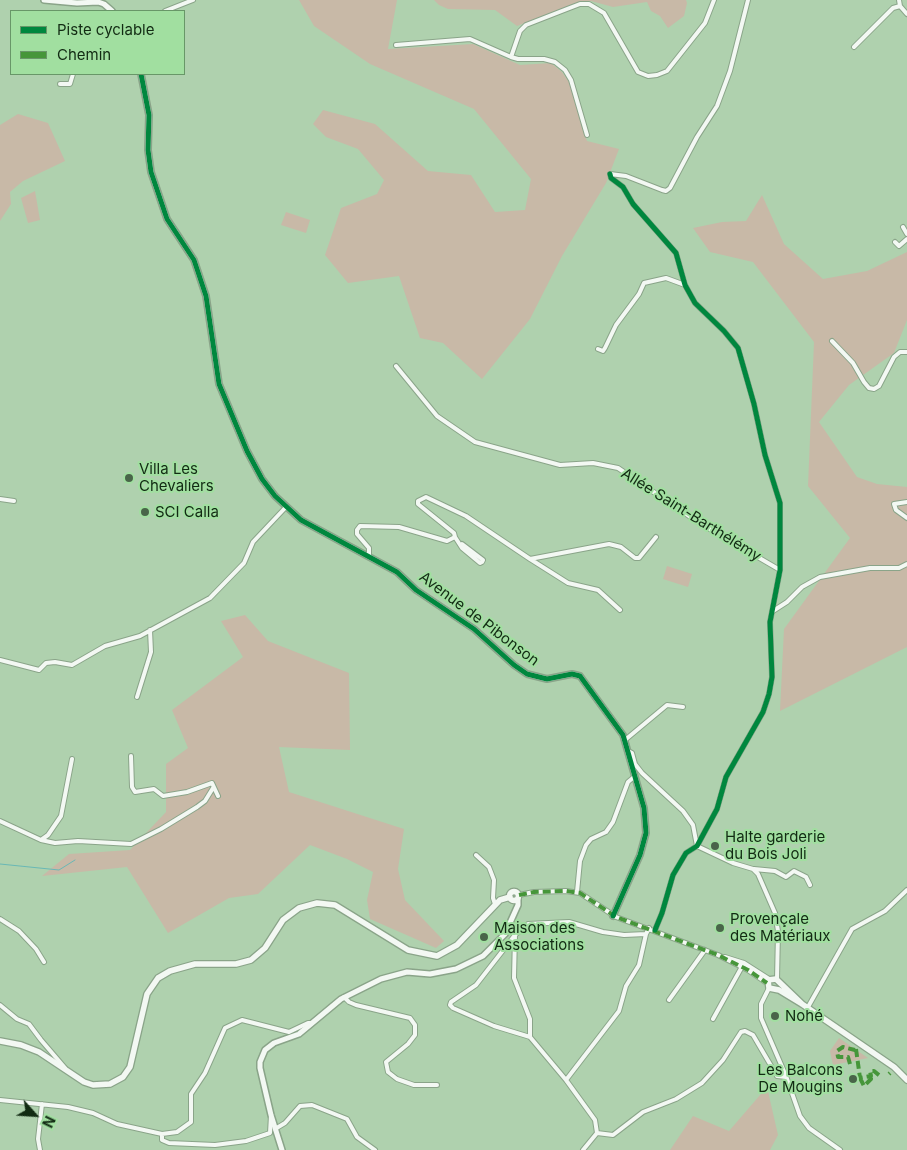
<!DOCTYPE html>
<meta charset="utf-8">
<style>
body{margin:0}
#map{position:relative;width:907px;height:1150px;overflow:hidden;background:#afd1ae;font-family:Inter,sans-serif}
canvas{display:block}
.legend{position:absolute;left:10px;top:10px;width:175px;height:65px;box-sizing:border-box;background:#a1dfa0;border:1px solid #689768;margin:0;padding:6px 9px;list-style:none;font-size:15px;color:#122b13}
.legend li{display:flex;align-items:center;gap:10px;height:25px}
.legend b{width:25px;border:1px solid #689768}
.north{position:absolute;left:10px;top:1090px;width:50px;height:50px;-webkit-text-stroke:4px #a1dfa0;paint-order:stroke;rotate:116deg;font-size:14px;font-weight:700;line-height:20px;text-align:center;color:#122b13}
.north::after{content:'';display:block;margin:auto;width:18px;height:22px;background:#122b13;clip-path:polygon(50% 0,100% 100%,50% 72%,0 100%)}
</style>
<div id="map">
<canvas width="907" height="1150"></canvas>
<ul class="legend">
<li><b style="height:6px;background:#00873e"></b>Piste cyclable</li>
<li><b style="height:6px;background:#46963a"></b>Chemin</li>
</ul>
<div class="north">N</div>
</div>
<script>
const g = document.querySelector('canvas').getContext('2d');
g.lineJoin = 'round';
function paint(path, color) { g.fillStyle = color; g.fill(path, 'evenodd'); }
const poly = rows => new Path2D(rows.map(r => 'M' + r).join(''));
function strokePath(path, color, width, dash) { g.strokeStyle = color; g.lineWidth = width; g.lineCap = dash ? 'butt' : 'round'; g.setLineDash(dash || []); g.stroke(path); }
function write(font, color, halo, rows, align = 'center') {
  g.font = font + ' Inter,sans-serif'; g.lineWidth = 4; g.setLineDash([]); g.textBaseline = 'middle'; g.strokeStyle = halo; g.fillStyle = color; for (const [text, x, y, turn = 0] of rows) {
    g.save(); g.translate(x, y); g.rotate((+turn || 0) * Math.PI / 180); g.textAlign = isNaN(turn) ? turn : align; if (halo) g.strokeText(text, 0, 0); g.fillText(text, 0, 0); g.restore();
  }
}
paint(poly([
 [299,0,397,0,388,49,473,44,520,65,551,63,562,72,569,82,587,141,619,149,606,183,562,256,530,319,482,379,443,343,420,338,399,276,348,283,325,255,341,208,377,194,384,180,358,149,326,137,313,124,323,110,375,124,428,171,471,175,495,212,525,210,531,179,474,109,370,64,314,26],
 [434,0,686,0,687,3,684,16,668,28,660,16,651,11,647,2,613,7,591,1,578,2,517,26,495,10,448,9,439,5],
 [18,114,48,123,65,161,23,181,10,192,11,204,0,221,0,125],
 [35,191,40,220,28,223,21,198],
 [762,195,784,244,823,279,867,271,907,252,907,320,894,353,849,385,819,422,857,477,877,484,907,487,907,647,780,711,784,629,850,538,808,486,814,342,753,262,710,252,693,228,722,222,746,221],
 [286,212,310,220,306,233,281,225],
 [667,566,692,574,688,587,663,579],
 [245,615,268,641,349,673,350,750,279,747,289,792,404,829,398,869,405,900,444,941,436,948,370,919,367,900,373,872,347,859,310,845,258,894,229,898,168,933,127,867,42,876,69,854,130,850,166,812,166,764,188,748,172,710,243,657,221,621],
 [839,1038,868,1058,833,1065,830,1051],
 [767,1087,778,1135,770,1150,670,1150,693,1116,729,1131]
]), '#c8b9a7');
strokePath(poly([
 [0,864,59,870,75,860]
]), '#69b8b5', 1);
const minor = poly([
 [899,0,900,6,907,14],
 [165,11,193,0],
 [396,45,470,39,511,57],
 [854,47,893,8,900,6],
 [60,84,70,84,73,74],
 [587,135,571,80,565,70,555,62,544,59,518,59,511,57,520,31,526,25,567,9,580,4,589,4,604,13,638,72,648,76,657,75,667,71,705,23,714,0],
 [610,174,611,178,623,187,633,204,676,253,685,285,695,303,724,331,738,348,754,404,765,455,780,503,780,570,770,622,772,677,769,694,763,712,726,777,717,809,697,846,686,853,673,875,662,913,655,930],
 [610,174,626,176,662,190,666,191,670,188,697,137,717,106,730,71,748,0],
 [903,227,907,234],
 [895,242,899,246,907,239],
 [832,341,853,363,864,382,869,388,874,389,879,386,894,357,900,352,907,352],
 [598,349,603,351,605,348,616,325,639,294,644,283,666,278,685,285],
 [396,366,437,416,475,442,560,465,593,463,618,468,701,524,780,570],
 [0,499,14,501],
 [907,502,894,504,896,510,907,518],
 [455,537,462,548,480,563,482,562,483,560,462,544],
 [369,557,369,548,357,534,357,530,360,526,399,527,447,541,455,537,454,533,418,504,418,501,426,497,466,516,530,559,609,544,621,547,635,558,639,558,656,537],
 [530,559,568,583,598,590,620,610],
 [773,611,787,602,802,587,820,577,870,568,899,568,907,564],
 [0,660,39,670,46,663,55,662,72,665,105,646,140,636,210,598,244,563,253,542,286,507],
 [137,697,151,652,150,630],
 [625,740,667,705,683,707],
 [628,751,632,753,635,764,642,773,683,811,693,825,697,846,733,863,753,869,758,874,775,913,778,931,777,980],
 [131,756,132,787,135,792,154,789,163,796,187,792,212,783,218,796],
 [0,821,41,840,48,835,61,816,72,759],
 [41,840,55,843,78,841,131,844,161,829,197,807,205,801,213,788],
 [476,855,489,867,494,880,493,898,495,904],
 [754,869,775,871,786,877,794,871,806,877,810,885],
 [577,892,580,861,586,845,591,839,606,832,613,822,628,782,634,777],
 [519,895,534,892,566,891,580,893,616,917,718,955,748,970,767,983],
 [0,919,19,931,36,949,44,962],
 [515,935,514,978,530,1019,530,1037],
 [725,957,744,963,769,979],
 [769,988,761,1004,761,1018,786,1076,800,1116,809,1128,840,1150],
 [344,997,349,1002,356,1005,410,1018,415,1025,415,1035,408,1044,386,1062,388,1072,397,1079,414,1085,437,1085],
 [669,1000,705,950],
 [0,1005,17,1019,29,1024,41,1040,65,1068],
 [808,1007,852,929,885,911,907,890],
 [713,1019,744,963],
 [566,1080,619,1011,626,986,639,965,646,934],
 [0,1100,68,1107,93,1113,117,1124,162,1134,177,1132,191,1122,191,1094,205,1073,225,1028,242,1020,289,1032,308,1023,312,1023],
 [275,1129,285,1123,300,1106,312,1105,347,1119,357,1137,375,1150],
 [597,1133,613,1135,643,1112,676,1099,702,1083,723,1060,741,1032,745,1031,753,1035,777,1076,786,1077],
 [162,1134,162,1140,169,1143,215,1145,246,1141,270,1133,271,1115],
 [40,1150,38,1139,42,1104],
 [583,1150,597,1133,595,1120,566,1080,530,1037,494,1026,453,1008,450,1005,451,1002,476,985,515,935,528,924,569,922,603,932,624,935,646,934,649,928]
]);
const tertiary = poly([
 [44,0,77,3,98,2,104,4,112,11],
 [141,74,149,115,148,150,151,172,167,219,194,260,206,296,219,384,247,451,262,479,275,496,301,520,397,572,416,590,474,629,514,665,527,674,547,679,572,674,580,676,623,735,644,808,646,833,640,855,613,916],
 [282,1150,271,1115,260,1068,260,1062,265,1050,274,1043,299,1034,341,999,381,979,407,972,430,974,456,969,483,956,505,934,518,905,518,899]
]);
const secondary = poly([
 '509.5 896a4.5 4.5 0 1 1 9 0a4.5 4.5 0 1 1-9 0Z',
 [802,1004,776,979,768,980,769,988,779,990,802,1004,894,1067,907,1080],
 [0,1041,21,1045,39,1052,84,1082,93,1085,110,1084,123,1077,130,1067,147,994,158,978,170,971,195,964,236,964,251,960,265,948,283,920,299,908,317,903,335,905,408,950,437,956,457,945,500,900,510,897]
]);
strokePath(minor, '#8aa489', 6);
strokePath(tertiary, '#8aa489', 8);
strokePath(secondary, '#8aa489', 8);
strokePath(minor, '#f3f8f3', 4);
strokePath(tertiary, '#f3f8f3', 5);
strokePath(secondary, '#f3f8f3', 5.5);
strokePath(poly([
 [519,895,534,892,566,891,580,893,616,917,718,955,748,970,767,983],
 [856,1049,860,1078,871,1076,870,1071,874,1071,880,1076],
 [850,1064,848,1057,838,1057,837,1051,843,1047,855,1050],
 [889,1074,890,1073],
 [860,1078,864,1086,871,1079,871,1076]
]), '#46963a', 4, [8, 4]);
strokePath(poly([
 [141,74,149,115,148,150,151,172,167,219,194,260,206,296,219,384,247,451,262,479,275,496,301,520,397,572,416,590,474,629,514,665,527,674,547,679,572,674,580,676,623,735,644,808,646,833,640,855,613,916],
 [610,174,611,178,623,187,633,204,676,253,685,285,695,303,724,331,738,348,754,404,765,455,780,503,780,570,770,622,772,677,769,694,763,712,726,777,717,809,697,846,686,853,673,875,662,913,655,930]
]), '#00873e', 5);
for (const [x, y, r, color] of [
 [129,478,5,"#496549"],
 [145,512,5,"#496549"],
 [715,846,5,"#496549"],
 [720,928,5,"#496549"],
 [484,937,5,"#496549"],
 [775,1016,5,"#496549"],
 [853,1079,5,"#496549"]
]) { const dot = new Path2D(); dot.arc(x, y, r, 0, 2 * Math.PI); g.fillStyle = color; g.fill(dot); strokePath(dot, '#a1dfa0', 2); }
write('15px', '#122b13', '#a1dfa0', [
 ["Villa Les",139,469],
 ["Chevaliers",139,486],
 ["SCI Calla",155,512],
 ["Halte garderie",725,837],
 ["du Bois Joli",725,854],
 ["Provençale",730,919],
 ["des Matériaux",730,936],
 ["Maison des",494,928],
 ["Associations",494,945],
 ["Nohé",785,1016],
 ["Les Balcons",843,1070,"right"],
 ["De Mougins",843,1087,"right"]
], 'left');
write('15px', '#122b13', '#a1dfa0', [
 ["Allée Saint-Barthélémy",691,515,32],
 ["Avenue de Pibonson",479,619,37]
]);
</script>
